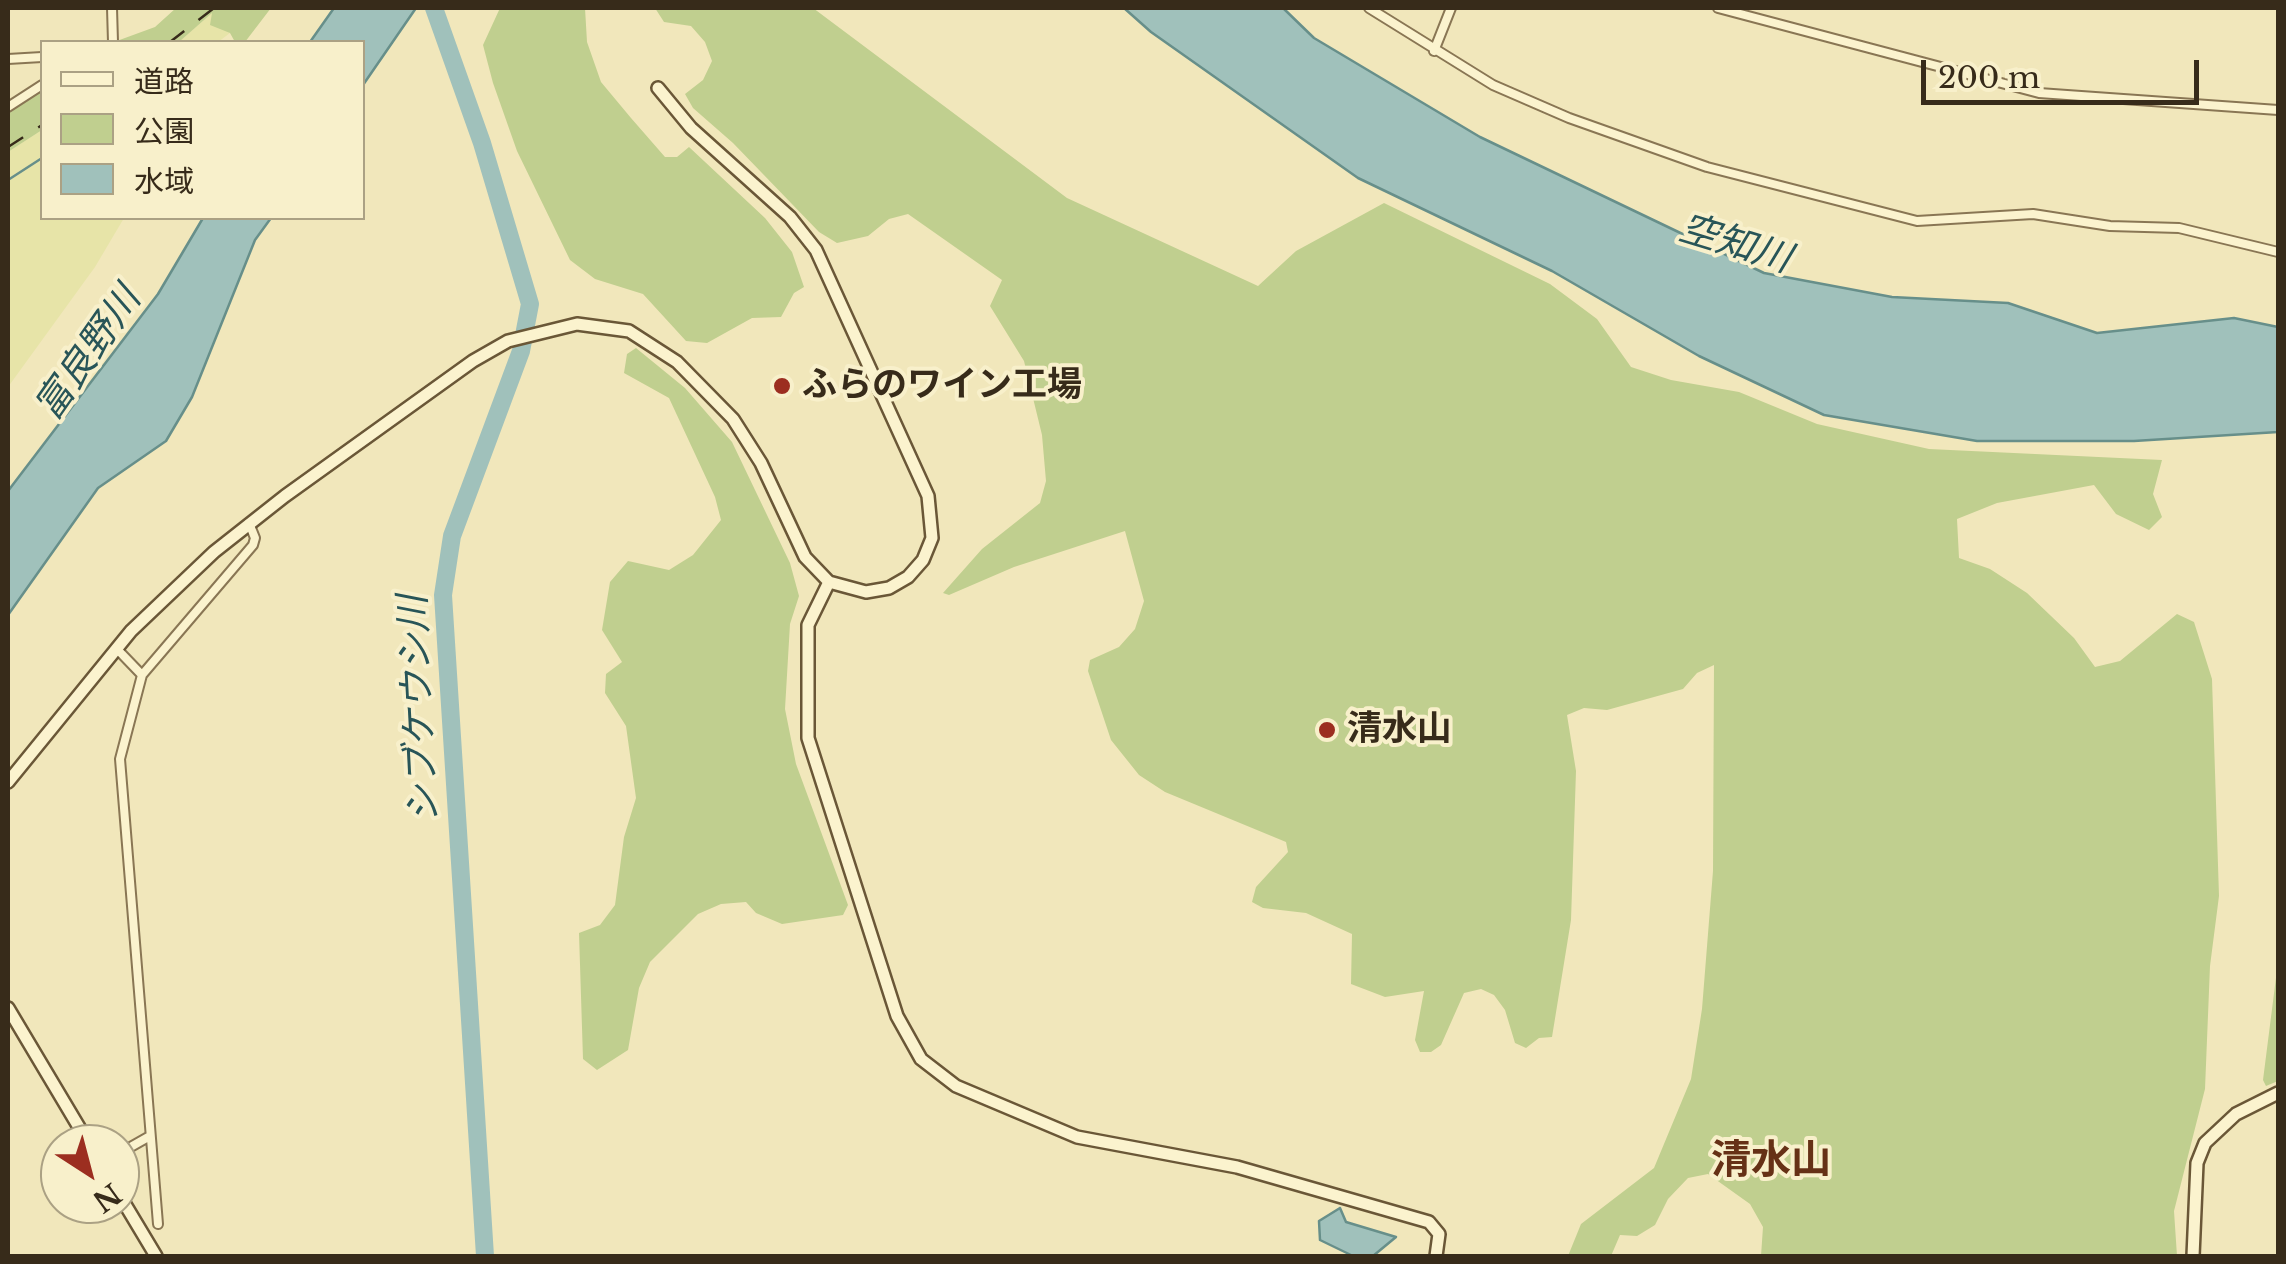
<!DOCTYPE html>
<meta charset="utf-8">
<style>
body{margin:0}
#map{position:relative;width:2286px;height:1264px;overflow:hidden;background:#f1e7bb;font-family:"Libre Baskerville","Noto Sans JP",serif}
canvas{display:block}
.frame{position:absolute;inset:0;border:10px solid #372b1a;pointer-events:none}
.legend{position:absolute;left:40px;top:40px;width:325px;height:180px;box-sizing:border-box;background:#f8f0cb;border:2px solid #aba184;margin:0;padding:12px 18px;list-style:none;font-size:30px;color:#372b1a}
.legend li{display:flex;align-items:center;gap:20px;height:50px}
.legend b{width:50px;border:2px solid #aba184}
.north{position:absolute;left:40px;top:1124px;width:100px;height:100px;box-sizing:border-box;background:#f8f0cb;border:2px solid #aba184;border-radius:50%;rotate:144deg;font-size:28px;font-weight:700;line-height:40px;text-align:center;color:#372b1a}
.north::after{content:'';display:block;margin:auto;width:35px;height:45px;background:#9c2e20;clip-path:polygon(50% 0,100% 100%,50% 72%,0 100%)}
.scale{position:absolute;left:1921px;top:60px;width:278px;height:45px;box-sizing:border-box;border:5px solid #372b1a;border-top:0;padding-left:12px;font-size:30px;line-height:35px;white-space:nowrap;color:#372b1a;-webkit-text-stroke:8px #f8f0cb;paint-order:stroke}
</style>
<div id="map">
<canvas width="2286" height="1264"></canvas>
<div class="frame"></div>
<ul class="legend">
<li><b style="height:12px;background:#fbf3ce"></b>道路</li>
<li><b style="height:28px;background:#c0cf8f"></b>公園</li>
<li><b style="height:28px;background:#a0c1bb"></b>水域</li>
</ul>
<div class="north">N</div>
<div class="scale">200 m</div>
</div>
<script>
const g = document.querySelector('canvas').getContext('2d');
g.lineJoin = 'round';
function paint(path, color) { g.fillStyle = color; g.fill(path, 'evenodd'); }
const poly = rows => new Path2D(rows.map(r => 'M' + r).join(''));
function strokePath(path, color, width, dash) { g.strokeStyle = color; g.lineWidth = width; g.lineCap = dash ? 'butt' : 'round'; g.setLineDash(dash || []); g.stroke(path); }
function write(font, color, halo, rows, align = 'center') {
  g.font = font + ' "Libre Baskerville","Noto Sans JP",serif'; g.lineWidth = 8; g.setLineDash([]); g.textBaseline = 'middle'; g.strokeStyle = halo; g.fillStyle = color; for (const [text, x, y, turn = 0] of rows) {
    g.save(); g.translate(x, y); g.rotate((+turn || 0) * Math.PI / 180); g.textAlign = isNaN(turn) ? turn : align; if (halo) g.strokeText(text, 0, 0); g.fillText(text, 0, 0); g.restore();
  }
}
paint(poly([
 [213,12,230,33,218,42,179,42],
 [42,130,42,218,124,218,95,267,8,387,8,152]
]), '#e7e4a8');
paint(poly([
 [176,8,271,8,245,42,235,42,230,33,210,25,212,13,179,42,114,42,155,27],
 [500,8,585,8,587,42,601,82,631,118,665,157,677,157,689,147,765,218,792,252,804,287,794,293,781,317,752,318,707,343,686,341,643,294,595,279,570,260,517,151,493,83,483,45],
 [655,8,813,8,1067,198,1258,286,1296,251,1384,203,1550,284,1597,319,1631,367,1671,380,1739,392,1817,424,1929,449,2162,460,2153,494,2162,517,2149,530,2116,514,2094,485,1997,503,1957,519,1959,558,1990,569,2027,593,2074,638,2095,667,2120,661,2177,614,2194,622,2212,679,2219,896,2210,966,2205,1089,2174,1211,2177,1256,1761,1256,1763,1227,1750,1204,1708,1174,1688,1178,1668,1199,1655,1225,1637,1236,1620,1235,1611,1256,1568,1256,1581,1224,1654,1168,1691,1079,1702,1009,1713,871,1714,665,1697,673,1683,689,1607,710,1584,708,1567,715,1576,771,1571,920,1552,1037,1539,1038,1526,1048,1515,1043,1505,1010,1494,995,1481,989,1464,993,1441,1045,1431,1052,1420,1052,1415,1040,1424,991,1385,997,1351,984,1352,934,1306,913,1263,908,1252,902,1256,887,1288,852,1286,842,1165,792,1139,775,1111,740,1088,671,1090,660,1119,647,1135,629,1144,601,1125,531,1014,567,949,595,943,593,982,549,1040,503,1046,481,1042,435,1024,361,990,306,1002,280,908,214,889,219,868,236,837,243,819,232,733,143,693,108,685,94,703,80,712,61,705,42,691,26,664,22],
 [42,85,42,130,8,152,8,107],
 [636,348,685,388,732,442,790,563,799,596,790,624,785,709,796,764,848,905,843,915,782,924,756,913,746,902,721,904,698,914,650,962,639,988,628,1050,597,1070,583,1059,579,933,600,925,615,905,624,837,636,798,626,726,605,693,606,674,622,662,602,630,610,582,628,561,669,570,693,555,721,520,715,497,669,398,624,373,627,354],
 [2278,962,2278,1081,2266,1086,2263,1080]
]), '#c0cf8f');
const water = poly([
 [334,8,416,8,363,85,362,42,310,42,334,8],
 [1124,8,1283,8,1314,38,1480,137,1764,273,1892,297,2008,303,2097,333,2234,318,2278,327,2278,432,2134,441,1977,441,1824,415,1699,356,1552,271,1358,178,1151,32,1124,8],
 [203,218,271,218,255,240,192,397,166,441,98,488,8,615,8,491,158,294,203,218],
 [1340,1208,1346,1222,1396,1237,1373,1256,1353,1256,1320,1240,1319,1221,1340,1208]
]);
paint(water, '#a0c1bb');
strokePath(water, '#678f8a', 2.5);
strokePath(poly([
 [8,180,42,158]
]), '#678f8a', 2.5);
strokePath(poly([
 [434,8,482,143,530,304,521,351,452,536,443,595,485,1256]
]), '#a0c1bb', 18);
const street = poly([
 [112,8,113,42],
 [1369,8,1493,85,1569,118,1707,167,1917,221,2033,214,2110,226,2179,228,2278,252],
 [1718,8,2039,93,2278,110],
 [1434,51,1451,8],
 [8,59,42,57],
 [8,107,42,85],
 [116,648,142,675],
 [120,1153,150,1136],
 [158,1224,120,759,142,675,253,545,255,538,249,523]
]);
const secondary = poly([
 [658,88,691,128,790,217,816,250,928,496,932,538,923,560,908,577,889,588,866,592,829,582],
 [8,782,131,631,214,552,285,496,473,361,508,341,577,324,629,331,677,362,733,419,761,463,805,557,829,582,808,625,808,738,897,1016,921,1059,956,1086,1077,1137,1237,1167,1429,1222,1439,1234,1436,1256],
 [8,1008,89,1144],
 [120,1196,156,1256],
 [2193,1256,2197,1163,2205,1143,2236,1114,2278,1093]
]);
strokePath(street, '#897654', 12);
strokePath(secondary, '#6a5737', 16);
strokePath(street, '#fbf3ce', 8);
strokePath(secondary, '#fbf3ce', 11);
strokePath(poly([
 [170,42,214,8],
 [8,147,42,125]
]), '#372b1a', 2.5, [18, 18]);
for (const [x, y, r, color] of [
 [782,386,10,"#9c2e20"],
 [1327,730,10,"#9c2e20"]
]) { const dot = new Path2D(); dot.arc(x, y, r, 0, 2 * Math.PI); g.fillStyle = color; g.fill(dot); strokePath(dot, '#f8f0cb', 4); }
write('bold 35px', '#372b1a', '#f8f0cb', [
 ["ふらのワイン工場",802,386],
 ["清水山",1347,730]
], 'left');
write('italic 38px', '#285558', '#f8f0cb', [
 ["空知川",1735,245,17],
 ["富良野川",89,354,-55],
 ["シブケウシ川",420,709,-93]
]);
write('bold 40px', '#663116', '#f8f0cb', [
 ["清水山",1771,1162]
]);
</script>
